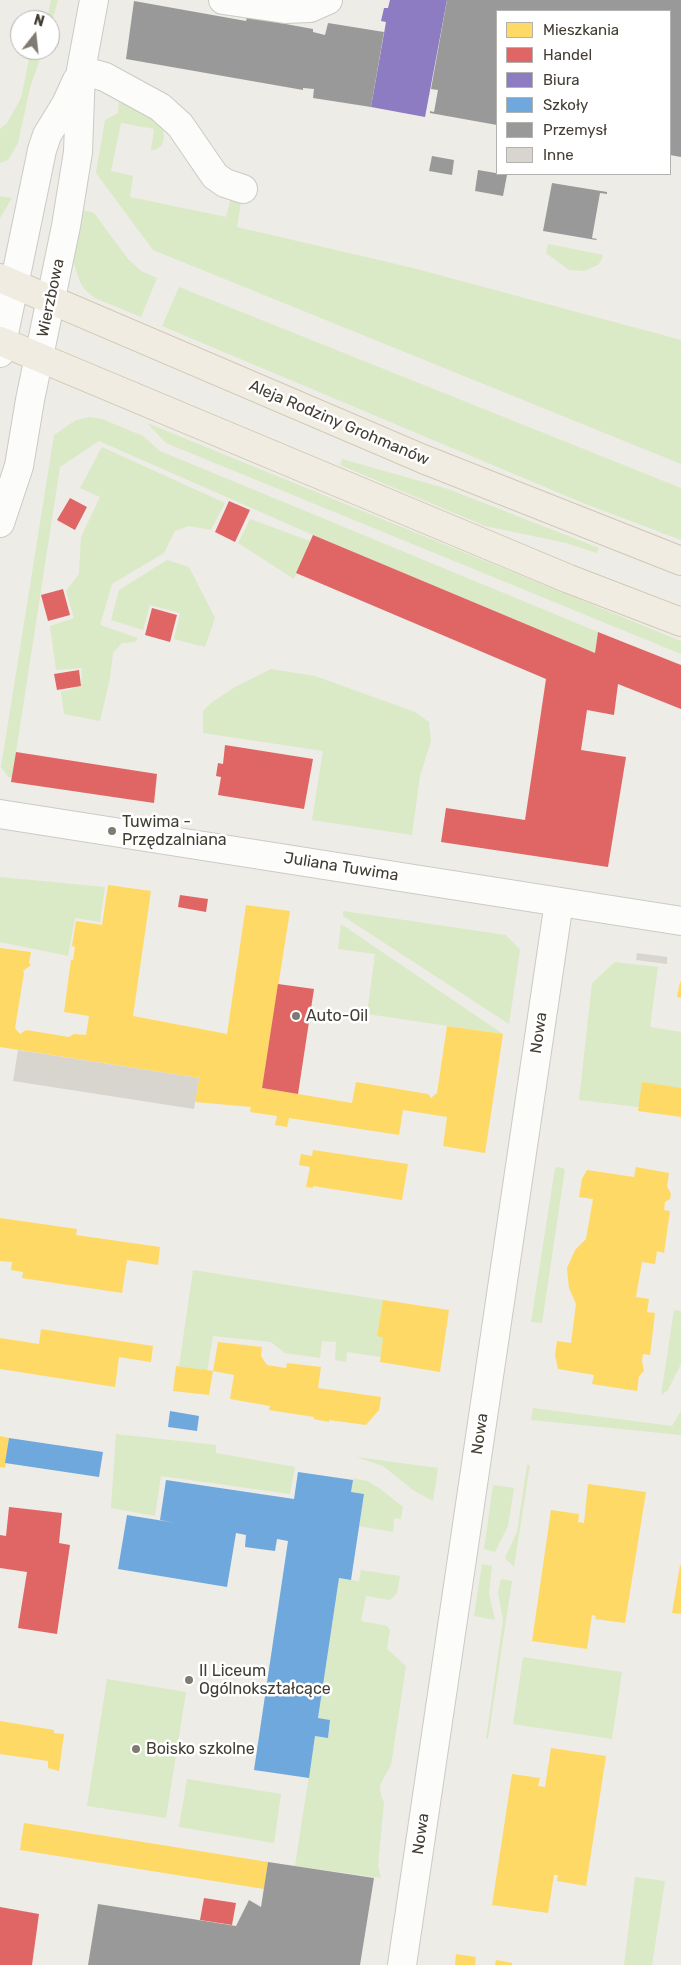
<!DOCTYPE html>
<meta charset="utf-8">
<style>
body{margin:0}
#map{position:relative;width:681px;height:1965px;overflow:hidden;background:#eeece6;font-family:Rubik,sans-serif}
canvas{display:block}
.legend{position:absolute;left:496px;top:10px;width:175px;height:165px;box-sizing:border-box;background:#fff;border:1px solid #b4b2ae;margin:0;padding:6px 9px;list-style:none;font-size:15px;color:#433e34}
.legend li{display:flex;align-items:center;gap:10px;height:25px}
.legend b{width:25px;border:1px solid #b4b2ae}
.north{position:absolute;left:10px;top:10px;width:50px;height:50px;box-sizing:border-box;background:#fff;border:1px solid #b4b2ae;border-radius:50%;rotate:16deg;font-size:14px;font-weight:700;line-height:20px;text-align:center;color:#433e34}
.north::after{content:'';display:block;margin:auto;width:18px;height:22px;background:#7f7b72;clip-path:polygon(50% 0,100% 100%,50% 72%,0 100%)}
</style>
<div id="map">
<canvas width="681" height="1965"></canvas>
<ul class="legend">
<li><b style="height:14px;background:#ffd966"></b>Mieszkania</li>
<li><b style="height:14px;background:#e06666"></b>Handel</li>
<li><b style="height:14px;background:#8e7cc3"></b>Biura</li>
<li><b style="height:14px;background:#6fa8dc"></b>Szkoły</li>
<li><b style="height:14px;background:#999"></b>Przemysł</li>
<li><b style="height:14px;background:#d8d5cf"></b>Inne</li>
</ul>
<div class="north">N</div>
</div>
<script>
const g = document.querySelector('canvas').getContext('2d');
g.lineJoin = 'round';
function paint(path, color) { g.fillStyle = color; g.fill(path, 'evenodd'); }
const poly = rows => new Path2D(rows.map(r => 'M' + r).join(''));
function strokePath(path, color, width, dash) { g.strokeStyle = color; g.lineWidth = width; g.lineCap = dash ? 'butt' : 'round'; g.setLineDash(dash || []); g.stroke(path); }
function write(font, color, halo, rows, align = 'center') {
  g.font = font + ' Rubik,sans-serif'; g.lineWidth = 5; g.setLineDash([]); g.textBaseline = 'middle'; g.strokeStyle = halo; g.fillStyle = color; for (const [text, x, y, turn = 0] of rows) {
    g.save(); g.translate(x, y); g.rotate((+turn || 0) * Math.PI / 180); g.textAlign = isNaN(turn) ? turn : align; if (halo) g.strokeText(text, 0, 0); g.fillText(text, 0, 0); g.restore();
  }
}
paint(poly([
 [51,0,58,0,50,28,50,20,47,20],
 [31,50,43,50,30,88,18,143,8,160,0,163,0,129,7,123,21,98],
 [119,102,135,107,155,121,163,129,164,137,162,145,157,149,151,151,154,129,121,123,111,171,133,176,130,197,226,217,232,194,242,197,237,227,413,268,681,340,681,464,153,250,96,173,105,120,118,113],
 [0,196,12,198,0,218],
 [79,209,94,213,128,259,141,271,157,278,141,317,95,298,85,290,80,282,73,261],
 [548,244,603,255,602,259,598,265,584,271,569,270,546,253],
 [179,287,681,488,681,540,583,503,162,326],
 [90,417,102,419,143,436,160,451,598,632,595,653,313,535,99,441,60,467,12,778,8,777,1,767,54,435,76,420],
 [147,423,681,641,681,654,166,443],
 [102,447,225,503,211,530,189,526,175,531,164,553,112,584,100,625,138,638,135,642,122,643,113,653,110,678,100,721,64,714,61,692,81,686,82,668,56,670,50,626,74,618,66,591,79,574,81,537,100,497,80,488],
 [342,459,448,489,599,548,597,553,566,543,485,526,340,465],
 [250,519,310,541,294,579,238,543],
 [167,560,189,567,215,618,205,647,174,639,180,613,150,605,143,630,111,620,119,590],
 [271,669,315,676,415,712,429,722,431,741,420,776,412,835,312,820,323,751,203,733,203,711,211,703,235,687],
 [0,877,105,887,100,922,75,918,68,956,0,942],
 [343,911,506,935,520,950,509,1024,343,916],
 [341,924,503,1034,367,1014,375,954,338,949],
 [615,962,658,967,650,1027,681,1032,681,1112,579,1100,592,983],
 [559,1167,565,1169,542,1323,531,1322,555,1168],
 [193,1270,383,1300,377,1336,383,1338,381,1357,347,1352,346,1362,335,1360,336,1342,322,1341,320,1358,285,1353,271,1342,213,1336,207,1371,179,1366],
 [674,1310,681,1311,681,1364,668,1390,661,1395],
 [533,1408,672,1426,681,1411,681,1435,531,1420],
 [116,1434,216,1445,216,1453,295,1467,290,1494,161,1476,155,1516,111,1508],
 [356,1457,438,1468,433,1501,413,1490,383,1466],
 [527,1465,530,1465,514,1567,505,1558,517,1532],
 [353,1478,367,1481,379,1488,403,1507,401,1519,394,1518,393,1532,359,1526,364,1494,351,1492],
 [493,1485,514,1488,508,1526,495,1552,484,1549],
 [482,1564,492,1566,489,1593,495,1620,474,1616],
 [361,1570,400,1576,397,1593,390,1600,366,1596,361,1621,387,1626,390,1630,387,1649,406,1666,391,1765,380,1785,381,1796,384,1802,378,1866,381,1878,295,1866,315,1736,328,1737,330,1720,318,1718,339,1578,359,1581],
 [501,1579,512,1581,488,1739,486,1739,503,1620,498,1592],
 [523,1657,622,1672,612,1739,513,1724],
 [107,1679,186,1692,166,1818,87,1806],
 [187,1779,281,1794,274,1843,179,1827],
 [635,1877,665,1881,652,1965,624,1965]
]), '#dae9c6');
paint(poly([
 [108,885,151,891,133,1016,227,1034,246,905,290,911,262,1088,352,1103,356,1082,428,1094,431,1098,437,1093,447,1026,503,1034,485,1153,443,1146,447,1117,403,1110,399,1135,289,1118,287,1127,275,1125,277,1116,250,1112,251,1107,195,1102,199,1078,0,1047,0,948,31,952,29,963,31,965,23,971,24,973,15,1028,20,1034,26,1030,69,1037,74,1034,86,1035,89,1016,64,1012,71,960,73,960,75,947,72,946,76,921,102,925],
 [680,982,681,982,681,998,677,997],
 [642,1082,681,1088,681,1117,638,1111],
 [313,1150,408,1164,402,1200,313,1186,313,1188,306,1187,310,1167,299,1165,301,1154,312,1156],
 [636,1167,669,1173,667,1186,671,1194,670,1199,665,1202,664,1210,670,1211,664,1253,657,1251,655,1264,642,1262,636,1297,649,1299,647,1312,655,1313,650,1355,643,1354,642,1361,644,1371,639,1376,637,1391,592,1384,594,1375,558,1369,555,1355,557,1341,571,1343,576,1304,569,1288,567,1268,575,1250,586,1239,593,1199,579,1197,582,1179,587,1170,634,1177],
 [0,1218,77,1229,76,1235,160,1247,158,1265,127,1260,122,1293,22,1278,23,1272,11,1270,12,1262,0,1261],
 [383,1300,449,1310,440,1372,380,1362,383,1338,377,1336],
 [41,1329,153,1346,151,1362,119,1357,115,1387,0,1369,0,1338,39,1344],
 [218,1342,262,1347,261,1356,267,1365,286,1368,287,1363,321,1367,318,1388,381,1397,379,1410,366,1425,329,1420,329,1422,314,1419,314,1417,269,1410,270,1406,230,1399,234,1375,213,1371,209,1395,173,1391,176,1366,213,1371],
 [0,1436,9,1438,5,1468,0,1467],
 [588,1484,646,1492,625,1623,595,1619,596,1616,592,1615,587,1649,532,1641,551,1510,579,1514,578,1522,584,1523],
 [680,1565,681,1565,681,1614,672,1613],
 [0,1721,54,1730,54,1733,64,1734,59,1771,48,1768,48,1761,0,1754],
 [551,1748,606,1756,586,1886,557,1881,558,1875,554,1875,548,1913,492,1905,512,1774,540,1778,538,1786,545,1787],
 [24,1823,268,1862,264,1889,20,1850],
 [456,1954,476,1957,475,1965,455,1965],
 [496,1960,512,1963,512,1965,495,1965]
]), '#ffd966');
paint(poly([
 [70,498,87,507,75,530,57,520],
 [229,501,250,510,235,542,215,532],
 [313,535,595,653,598,632,681,665,681,709,618,684,614,715,587,710,581,750,626,757,608,867,441,842,446,808,525,820,546,679,296,573],
 [63,589,70,615,48,621,41,595],
 [152,608,177,615,170,642,145,635],
 [79,670,81,686,57,690,54,674],
 [225,745,313,759,304,809,218,795,221,777,216,776,218,763,223,764],
 [16,752,157,774,154,803,11,782],
 [180,895,208,899,206,912,178,907],
 [278,984,314,989,298,1094,262,1088],
 [9,1507,62,1513,59,1543,70,1545,57,1634,18,1628,27,1572,0,1568,0,1535,6,1536],
 [204,1898,236,1903,232,1925,200,1920],
 [0,1907,39,1914,32,1965,0,1965]
]), '#e06666');
paint(poly([
 [390,0,447,0,425,117,371,107,386,22,381,21,384,8,388,8]
]), '#8e7cc3');
paint(poly([
 [170,1411,199,1416,197,1431,168,1427],
 [9,1438,103,1452,99,1477,5,1463],
 [298,1472,353,1480,351,1492,364,1494,351,1580,339,1578,329,1645,318,1718,330,1720,328,1738,315,1736,309,1778,254,1770,288,1541,277,1539,275,1551,245,1547,246,1535,236,1533,227,1587,118,1569,127,1515,176,1523,160,1520,166,1480,294,1499]
]), '#6fa8dc');
paint(poly([
 [447,0,681,0,681,157,670,155,670,11,497,11,497,125,430,113,430,111,434,112,438,90,431,89],
 [134,1,246,21,247,17,313,29,313,32,325,35,328,23,384,32,371,107,313,98,314,89,303,88,303,90,126,59],
 [432,156,454,160,452,175,429,171],
 [478,170,507,175,503,196,475,191],
 [552,183,607,192,607,194,600,193,592,238,597,239,596,240,543,231],
 [268,1862,374,1878,360,1965,88,1965,98,1904,236,1926,249,1900,261,1907]
]), '#999');
paint(poly([
 [637,953,667,957,667,964,636,960],
 [18,1050,199,1078,194,1109,13,1081]
]), '#d8d5cf');
const minor = poly([
 [223,0,285,9,310,8,328,0],
 [81,70,105,77,160,107,180,125,215,176,225,183,243,189],
 [0,353,42,150,47,135,66,104,77,80],
 [0,523,19,466,30,400,66,226,78,152,81,70,94,0],
 [0,814,681,921],
 [402,1965,559,902]
]);
const major = poly([
 [0,278,423,459,681,561],
 [0,341,569,579,681,622]
]);
strokePath(minor, '#cccac4', 30);
strokePath(major, '#d0c9b4', 30);
strokePath(minor, '#fcfcfb', 28);
strokePath(major, '#f0ece2', 28);
for (const [x, y, r, color] of [
 [112,831,5,"#7f7b72"],
 [296,1016,5,"#7f7b72"],
 [189,1680,5,"#7f7b72"],
 [136,1749,5,"#7f7b72"]
]) { const dot = new Path2D(); dot.arc(x, y, r, 0, 2 * Math.PI); g.fillStyle = color; g.fill(dot); strokePath(dot, '#fff', 2); }
write('16px', '#433e34', '#fff', [
 ["Wierzbowa",51,298,-78],
 ["Aleja Rodziny Grohmanów",339,423,23],
 ["Juliana Tuwima",341,867,9],
 ["Nowa",539,1033,-82],
 ["Nowa",480,1434,-82],
 ["Nowa",421,1834,-82]
]);
write('16px', '#433e34', '#fff', [
 ["Tuwima -",122,822],
 ["Przędzalniana",122,840],
 ["Auto-Oil",306,1016],
 ["II Liceum",199,1671],
 ["Ogólnokształcące",199,1689],
 ["Boisko szkolne",146,1749]
], 'left');
</script>
